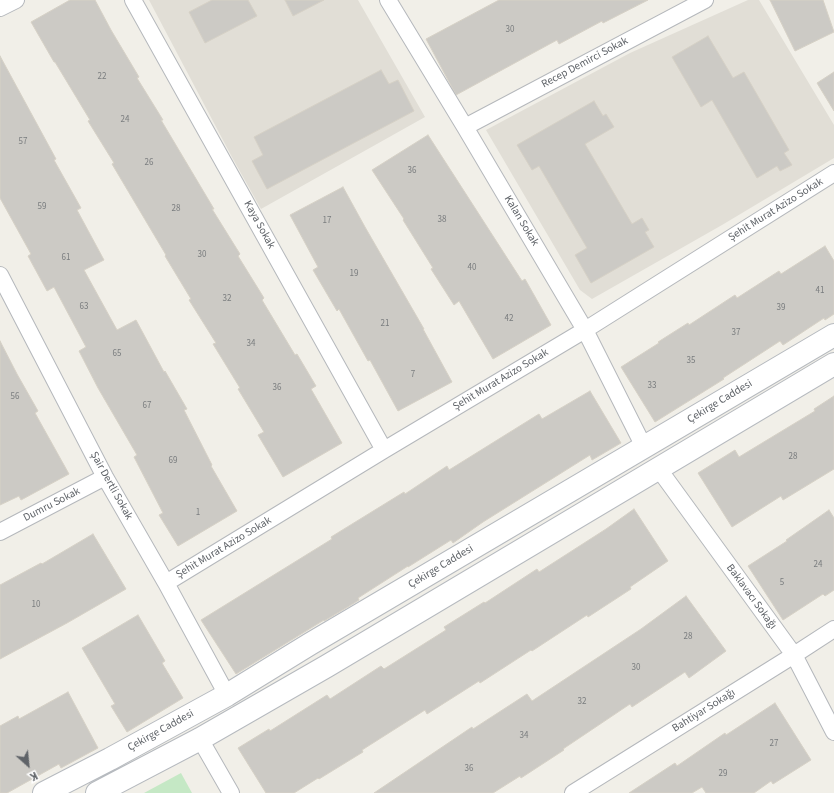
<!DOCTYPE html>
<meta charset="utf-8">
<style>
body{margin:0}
#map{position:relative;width:834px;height:793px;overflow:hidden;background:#f1efe8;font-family:"Source Sans 3",sans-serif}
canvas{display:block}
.north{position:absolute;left:8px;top:745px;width:40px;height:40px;-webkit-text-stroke:3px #fff;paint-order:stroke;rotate:153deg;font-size:11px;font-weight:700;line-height:16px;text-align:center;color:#5f6368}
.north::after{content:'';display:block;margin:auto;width:14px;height:18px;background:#5f6368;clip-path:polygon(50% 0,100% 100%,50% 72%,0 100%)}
</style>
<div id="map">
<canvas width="834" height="793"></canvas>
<div class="north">K</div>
</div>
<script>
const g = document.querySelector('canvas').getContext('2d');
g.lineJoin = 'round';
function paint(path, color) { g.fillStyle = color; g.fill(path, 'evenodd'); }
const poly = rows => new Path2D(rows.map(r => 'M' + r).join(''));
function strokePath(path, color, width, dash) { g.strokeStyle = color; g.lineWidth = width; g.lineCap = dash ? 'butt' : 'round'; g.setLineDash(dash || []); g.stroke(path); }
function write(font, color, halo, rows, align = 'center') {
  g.font = font + ' "Source Sans 3",sans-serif'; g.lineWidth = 3.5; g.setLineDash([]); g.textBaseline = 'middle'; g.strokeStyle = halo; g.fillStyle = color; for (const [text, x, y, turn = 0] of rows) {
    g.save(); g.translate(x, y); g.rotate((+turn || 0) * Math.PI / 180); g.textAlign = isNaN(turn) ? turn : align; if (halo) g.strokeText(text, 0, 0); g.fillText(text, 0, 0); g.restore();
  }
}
paint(poly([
 [149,0,358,0,425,117,261,209,233,159],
 [748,0,759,0,834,125,834,158,722,225,592,299,580,290,486,130,630,53]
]), '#e1ded6');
paint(poly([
 [181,773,192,793,144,793]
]), '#c5e8c5');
const building = poly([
 [70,0,95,0,111,30,139,77,137,78,163,120,161,120,214,209,212,209,240,254,238,256,264,298,262,300,295,355,297,354,316,386,311,389,342,443,283,477,258,435,264,432,238,389,240,388,213,344,216,343,189,300,191,299,165,256,166,255,112,164,114,163,88,121,90,120,55,62,54,62,31,22,70,0],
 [212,0,248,0,257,16,205,43,189,12,212,0],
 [285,0,324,0,293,16,285,0],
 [499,0,648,0,603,23,602,21,559,44,557,40,456,95,426,39,499,0],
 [770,0,823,0,834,32,795,51,770,0],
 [708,36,733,78,744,72,789,150,784,153,792,165,780,171,777,166,757,178,712,100,701,107,672,57,708,36],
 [0,56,56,159,54,160,81,208,77,210,104,260,84,270,117,330,136,320,164,372,165,371,187,409,184,410,212,465,211,466,237,511,178,546,159,515,163,513,134,457,137,455,98,388,79,351,86,347,54,287,47,291,28,256,31,254,0,198,0,56],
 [381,70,389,84,398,80,414,111,267,189,252,161,263,155,254,137,381,70],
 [834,72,834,111,817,83,834,72],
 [594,101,603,116,606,114,614,127,585,144,632,224,642,218,649,230,645,232,654,247,591,283,575,255,587,248,539,166,532,170,517,145,594,101],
 [428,135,522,281,525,279,551,325,493,359,459,301,454,305,431,269,433,268,403,220,404,219,372,170,428,135],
 [343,187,365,227,424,329,423,329,452,382,398,411,370,360,368,361,339,309,337,311,313,270,318,267,290,215,343,187],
 [825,246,834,261,834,314,825,320,824,318,783,345,780,341,723,378,724,379,655,422,621,367,659,343,658,342,688,323,689,325,735,295,737,298,779,271,781,274,825,246],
 [0,341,17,374,38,411,35,413,69,474,21,500,19,496,0,505,0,341],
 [590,391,621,443,592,460,590,455,483,522,453,543,451,540,408,567,408,566,358,598,359,600,351,605,324,621,324,620,236,674,201,620,332,539,331,537,404,492,405,494,447,466,449,470,539,414,542,419,590,391],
 [834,396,834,469,783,500,781,496,732,527,698,473,735,450,739,457,815,411,814,409,834,396],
 [634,509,668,561,630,587,631,589,588,617,587,615,532,651,531,650,480,683,479,681,427,714,425,710,362,750,363,752,319,779,318,778,294,793,266,793,238,748,269,729,270,731,327,695,330,699,381,666,384,669,446,630,444,627,484,602,485,603,537,569,539,572,606,529,634,509],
 [829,510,834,518,834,590,825,596,823,594,783,620,748,566,787,541,786,540,829,510],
 [93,534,126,589,67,623,0,659,0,585,41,563,42,564,93,534],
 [686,596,726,651,689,678,685,672,632,707,630,704,563,749,564,750,521,778,520,776,493,793,374,793,472,727,473,729,527,694,532,701,641,629,686,596],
 [138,615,165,661,162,663,183,698,127,732,111,706,115,704,82,648,138,615],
 [68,692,98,748,61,768,59,764,7,793,0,793,0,726,18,716,19,719,68,692],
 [775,703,811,760,773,784,771,781,754,793,706,793,702,787,692,793,629,793,675,763,677,766,725,733,726,735,775,703]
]);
paint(building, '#cccac5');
strokePath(building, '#d6d1c6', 1);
const minor = poly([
 [133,0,384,450],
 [388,0,465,127,585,330,644,447],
 [0,8,16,0],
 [465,127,705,0],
 [0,275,105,477,166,583,227,695],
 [658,468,794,655,834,732],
 [0,532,105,477],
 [166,583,384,450,585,330,834,173],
 [200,739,231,793],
 [573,793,794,655,834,629]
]);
const secondary = poly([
 [44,793,110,759,227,695,310,644,834,335],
 [97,793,200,739,327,666,834,364]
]);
strokePath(minor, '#b5b8bc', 18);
strokePath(secondary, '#b6babf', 24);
strokePath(minor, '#fff', 16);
strokePath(secondary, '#fff', 22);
write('9px', '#7a7d7f', null, [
 ["30",510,30],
 ["22",102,77],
 ["24",125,120],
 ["57",23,142],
 ["26",149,163],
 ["36",412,171],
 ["59",42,207],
 ["28",176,209],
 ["38",442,220],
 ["17",327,221],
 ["30",202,255],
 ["61",66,258],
 ["40",472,268],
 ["19",354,274],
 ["41",820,291],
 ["32",227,299],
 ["63",84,307],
 ["39",781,308],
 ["42",509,319],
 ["21",385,324],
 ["37",736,333],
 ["34",251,344],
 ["65",117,354],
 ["35",691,361],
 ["7",413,375],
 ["33",652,386],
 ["36",277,388],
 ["56",15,397],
 ["67",147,406],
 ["28",793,457],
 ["69",173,461],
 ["1",198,513],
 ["24",818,565],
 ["5",782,583],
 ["10",36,605],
 ["28",688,637],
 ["30",636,668],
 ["32",582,702],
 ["34",524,736],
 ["27",774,744],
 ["36",469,769],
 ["29",723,774]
]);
write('11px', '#5f6368', '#fff', [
 ["Recep Demirci Sokak",585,63,-28],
 ["Şehit Murat Azizo Sokak",776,210,-32],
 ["Kalan Sokak",521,221,59],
 ["Kaya Sokak",259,225,61],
 ["Şehit Murat Azizo Sokak",501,380,-31],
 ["Çekirge Caddesi",720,402,-31],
 ["Şair Dertli Sokak",111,486,61],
 ["Dumru Sokak",52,505,-27],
 ["Şehit Murat Azizo Sokak",224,548,-31],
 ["Çekirge Caddesi",441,567,-31],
 ["Baklavacı Sokağı",751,597,54],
 ["Bahtiyar Sokağı",704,711,-32],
 ["Çekirge Caddesi",161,731,-29]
]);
</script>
